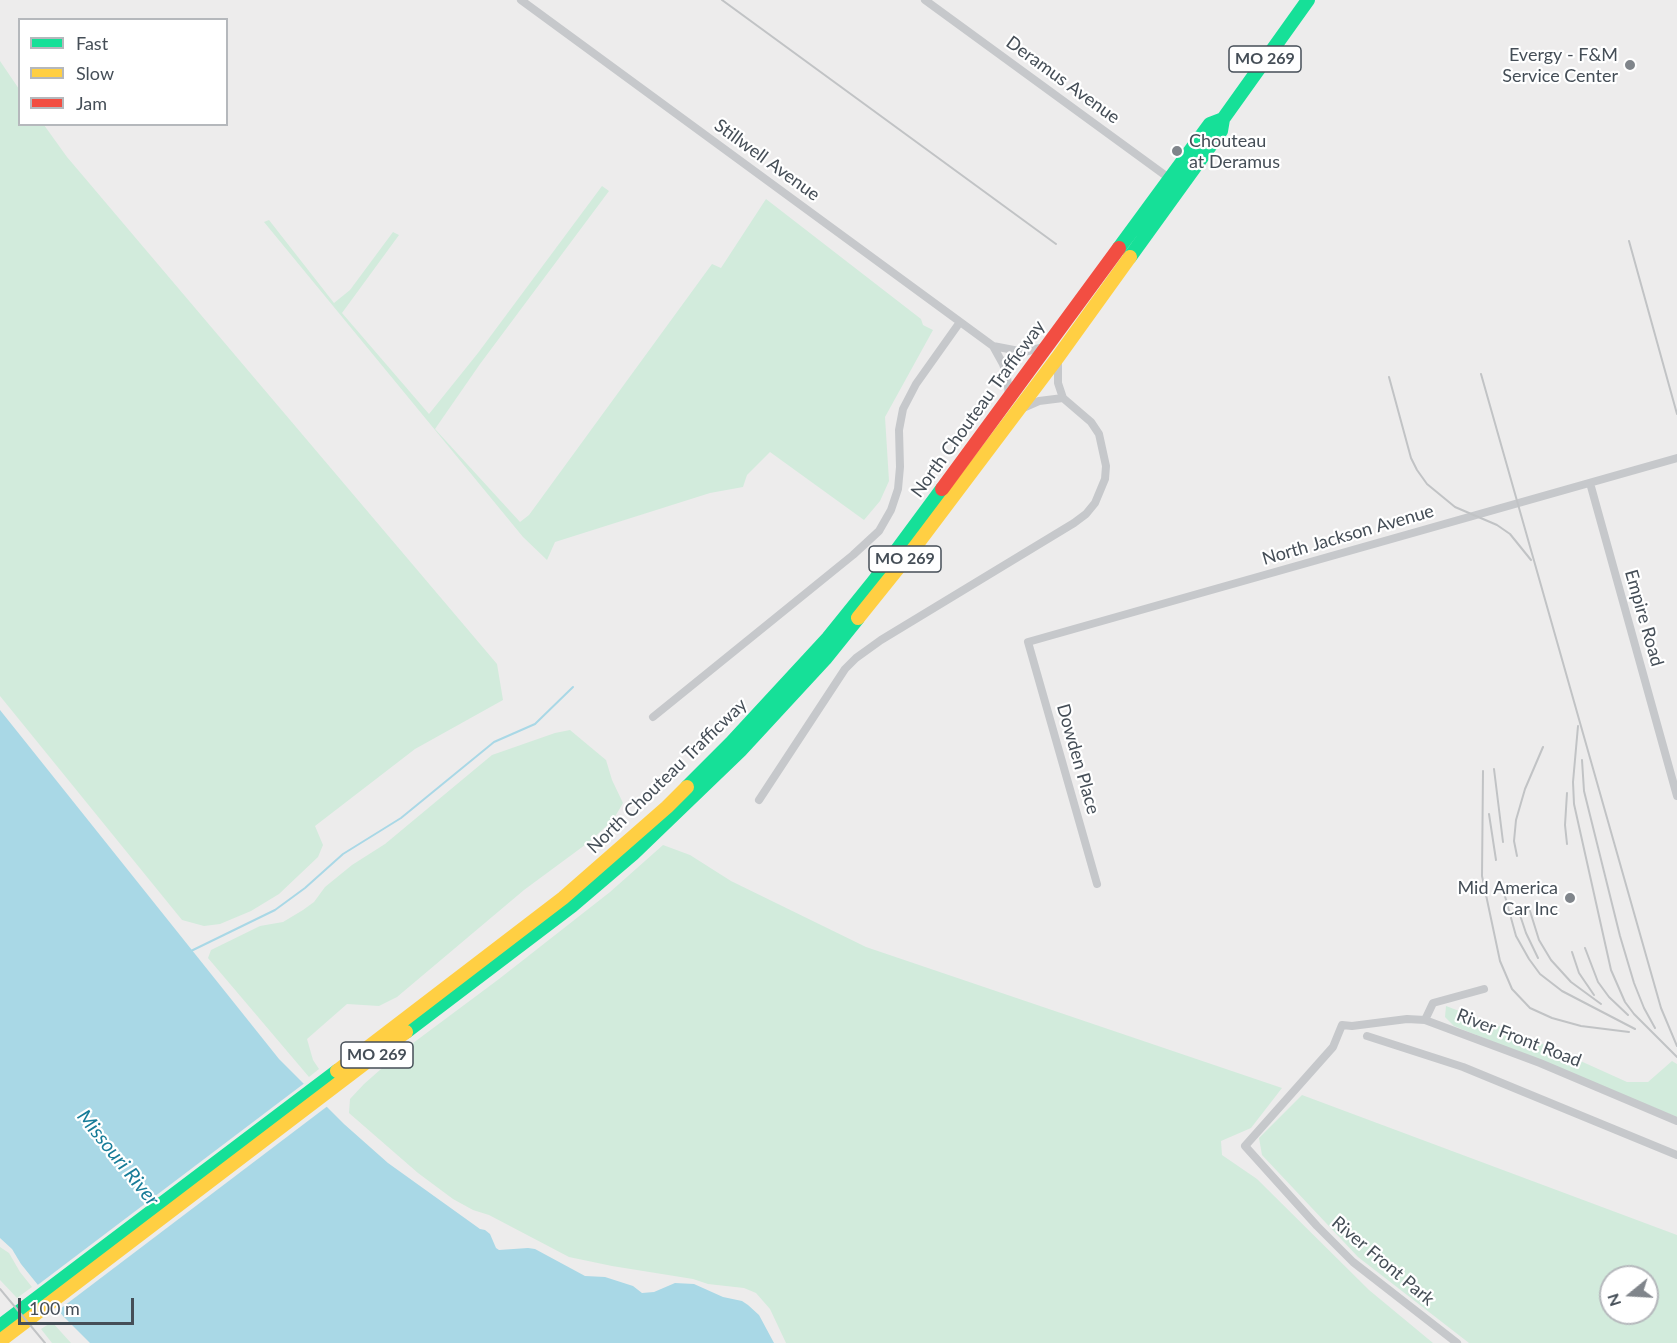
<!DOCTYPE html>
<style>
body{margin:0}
#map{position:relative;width:1677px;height:1343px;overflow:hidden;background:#edecec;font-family:Lato,sans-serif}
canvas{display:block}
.legend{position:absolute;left:18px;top:18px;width:210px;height:108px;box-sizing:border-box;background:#fff;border:2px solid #b5b8bc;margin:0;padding:8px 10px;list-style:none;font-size:18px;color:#454e57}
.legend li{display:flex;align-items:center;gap:12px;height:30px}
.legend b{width:30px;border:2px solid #b5b8bc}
.north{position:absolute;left:1599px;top:1265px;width:60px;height:60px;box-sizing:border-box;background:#fff;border:2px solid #b5b8bc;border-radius:50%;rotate:252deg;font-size:16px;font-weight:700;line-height:24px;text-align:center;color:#454e57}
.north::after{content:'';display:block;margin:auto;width:21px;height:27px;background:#80858b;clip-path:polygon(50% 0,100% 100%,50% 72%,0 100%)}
.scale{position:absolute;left:18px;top:1298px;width:116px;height:27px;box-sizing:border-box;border:3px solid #454e57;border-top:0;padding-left:8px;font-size:18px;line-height:21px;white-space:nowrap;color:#454e57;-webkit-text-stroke:4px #fff;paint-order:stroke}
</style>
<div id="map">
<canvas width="1677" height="1343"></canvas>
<ul class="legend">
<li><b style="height:8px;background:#16e098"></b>Fast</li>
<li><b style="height:8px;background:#ffcf43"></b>Slow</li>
<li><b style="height:8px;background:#f24e42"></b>Jam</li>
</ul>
<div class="north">N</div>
<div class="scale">100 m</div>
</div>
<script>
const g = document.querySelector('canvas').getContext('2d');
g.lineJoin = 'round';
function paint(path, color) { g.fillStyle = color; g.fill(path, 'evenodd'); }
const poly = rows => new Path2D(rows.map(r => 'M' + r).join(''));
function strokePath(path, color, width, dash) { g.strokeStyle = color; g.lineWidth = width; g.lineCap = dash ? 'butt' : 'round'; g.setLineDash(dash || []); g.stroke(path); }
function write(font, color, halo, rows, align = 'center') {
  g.font = font + ' Lato,sans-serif'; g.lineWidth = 4.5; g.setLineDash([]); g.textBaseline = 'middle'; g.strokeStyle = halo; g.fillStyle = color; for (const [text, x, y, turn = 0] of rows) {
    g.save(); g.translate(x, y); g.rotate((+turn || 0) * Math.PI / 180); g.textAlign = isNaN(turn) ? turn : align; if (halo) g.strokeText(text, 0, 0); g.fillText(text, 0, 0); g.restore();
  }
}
paint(poly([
 [0,61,19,89,20,124,44,125,67,157,497,664,503,700,415,749,315,826,323,845,318,857,279,894,251,911,220,924,204,926,182,920,0,696],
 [602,186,609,191,480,364,435,429,520,522,529,515,712,264,721,268,766,199,921,319,923,325,933,330,885,417,889,481,880,501,864,520,770,452,747,475,743,487,710,493,555,542,547,560,523,537,264,222,269,220,334,303,350,290,393,232,399,235,342,313,429,414,478,353],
 [570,730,606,760,612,780,623,803,613,820,589,842,524,890,397,997,379,1006,347,1004,307,1039,313,1060,319,1069,309,1077,208,958,211,950,260,926,283,922,303,910,314,902,325,887,352,865,385,844,492,755,555,733],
 [663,845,690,855,731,881,866,947,1282,1088,1251,1128,1221,1141,1222,1155,1257,1179,1369,1290,1433,1343,786,1343,770,1309,756,1293,744,1288,708,1284,693,1279,612,1266,569,1257,489,1215,473,1210,453,1199,418,1173,349,1113,350,1099,364,1084,397,1055,499,979,610,892],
 [1446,1006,1523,1035,1627,1082,1648,1082,1672,1061,1677,1064,1677,1117,1454,1026,1445,1017],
 [1302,1095,1677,1235,1677,1343,1469,1343,1358,1257,1262,1155,1259,1138],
 [1611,1277,1647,1277,1647,1313,1611,1313],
 [0,1247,9,1253,20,1272,32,1287,17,1298,0,1280],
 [52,1322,71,1343,52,1343,41,1329]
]), '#d2ebdc');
paint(poly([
 [0,710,279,1059,344,1124,388,1163,480,1229,485,1230,490,1234,496,1248,499,1250,528,1248,535,1249,585,1276,605,1277,633,1286,642,1293,654,1292,675,1283,694,1284,723,1297,742,1301,748,1305,759,1315,774,1343,90,1343,63,1316,21,1264,12,1249,0,1238]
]), '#a9d8e6');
paint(poly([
 [306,1082,329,1105,56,1312,35,1287]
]), '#edecec');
strokePath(poly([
 [191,951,275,910,305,888,343,854,401,818,494,742,535,724,573,687]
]), '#a9d8e6', 2);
strokePath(poly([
 [521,0,993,346,1024,352,1044,347],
 [925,0,1173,181],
 [993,346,1003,364,1007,376,1009,396],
 [1058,357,1058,383,1063,398],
 [1590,483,1677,796],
 [653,717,853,555,879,531,891,510,898,489,900,467,899,430,903,409,916,384,960,322],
 [759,800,845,669,856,658,881,640,1074,523,1086,514,1095,503,1105,479,1106,466,1099,434,1091,422,1063,398,1039,401,1023,408],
 [1097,884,1028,642,1677,458],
 [1425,1020,1433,1003,1484,989],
 [1367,1036,1463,1067,1677,1155],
 [1457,1343,1353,1262,1317,1226,1245,1146,1333,1047,1342,1025,1352,1026,1407,1019,1425,1020,1540,1063,1677,1121]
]), '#c6c8cb', 8);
strokePath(poly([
 [1119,248,1210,124,1223,119],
 [1130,257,1221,131,1223,119,1308,0],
 [687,787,731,743,828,638,874,581,942,489],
 [406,1032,572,906,633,854,740,751,825,659,858,618],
 [0,1326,337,1071]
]), '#16e098', 14);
strokePath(poly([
 [858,618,915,547,1058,357,1130,257],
 [337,1071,563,898,667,807,687,787],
 [0,1341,406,1032]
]), '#ffcf43', 14);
strokePath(poly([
 [942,489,1119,248]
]), '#f24e42', 14);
strokePath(poly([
 [722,0,1056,244],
 [1629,241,1677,414],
 [1481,374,1661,1008,1677,1046],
 [1389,377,1411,458,1417,470,1427,484,1455,507,1497,525,1510,534,1531,560],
 [1578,726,1573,782,1574,804,1611,970,1625,1002,1634,1014,1677,1057],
 [1582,760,1584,791,1620,936,1634,983,1644,1008,1655,1028],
 [1494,769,1503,842],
 [1483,771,1482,876,1500,961,1512,989,1530,1008,1552,1018,1581,1026,1629,1032],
 [1567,793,1565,825,1567,844],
 [1489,814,1496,860],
 [1517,856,1514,841,1516,820,1525,789,1543,747],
 [1503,889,1516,936,1529,959,1540,974,1562,991,1635,1029],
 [1530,911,1539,940,1551,960,1571,982,1601,1004],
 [1519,912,1526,933,1538,958],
 [1585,948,1598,982,1609,997,1628,1015],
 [1572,952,1579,973,1594,995],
 [0,1289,45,1343]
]), '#c1c3c5', 2);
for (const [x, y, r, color] of [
 [1630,65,6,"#80858b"],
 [1177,151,6,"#80858b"],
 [1570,898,6,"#80858b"]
]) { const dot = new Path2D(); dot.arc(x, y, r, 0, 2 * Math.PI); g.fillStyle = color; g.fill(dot); strokePath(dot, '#fff', 2); }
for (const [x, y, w] of [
 [1265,59,72],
 [905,559,72],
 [377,1055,72]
]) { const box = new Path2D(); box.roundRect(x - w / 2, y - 13, w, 26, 4.5); g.fillStyle = '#fff'; g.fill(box); strokePath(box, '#454e57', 1.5); }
write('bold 16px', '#454e57', null, [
 ["MO 269",1265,59],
 ["MO 269",905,559],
 ["MO 269",377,1055]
]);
write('18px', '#454e57', '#fff', [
 ["Evergy - F&M",1618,55],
 ["Service Center",1618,76],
 ["Chouteau",1189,141,"left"],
 ["at Deramus",1189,162,"left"],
 ["Mid America",1558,888],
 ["Car Inc",1558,909]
], 'right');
write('18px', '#454e57', '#fff', [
 ["Deramus Avenue",1063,80,36],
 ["Stillwell Avenue",767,160,36],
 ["North Chouteau Trafficway",978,409,-54],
 ["North Jackson Avenue",1348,535,-16],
 ["Empire Road",1644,618,74],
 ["Dowden Place",1078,759,74],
 ["North Chouteau Trafficway",667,776,-44],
 ["River Front Road",1519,1038,21],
 ["River Front Park",1383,1261,40]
]);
write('italic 20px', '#177c98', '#fff', [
 ["Missouri River",118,1158,51]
]);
</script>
